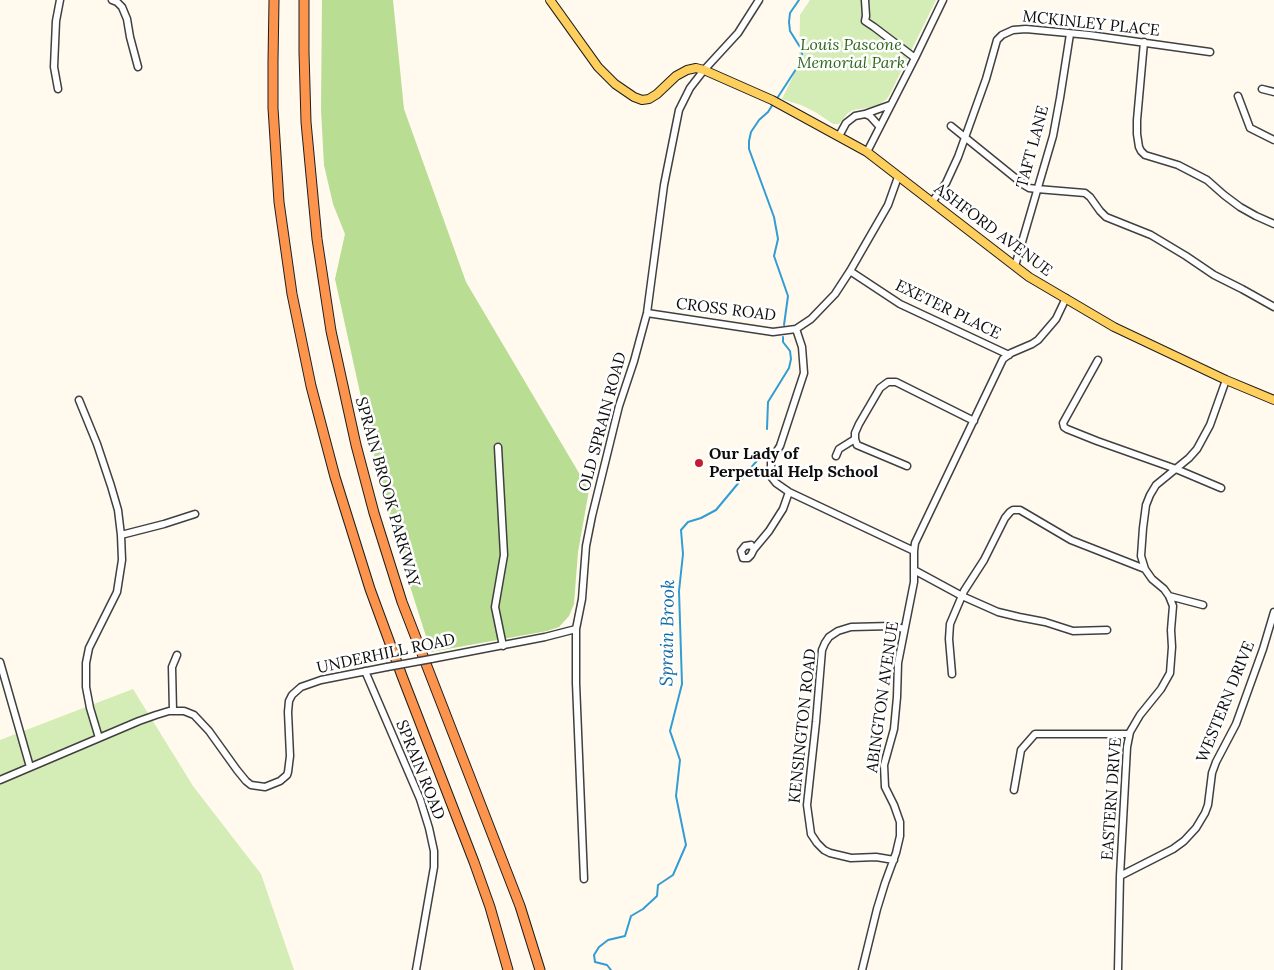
<!DOCTYPE html>
<style>
body{margin:0}
canvas{display:block;background:#fffaed}
</style>
<canvas width="1274" height="970"></canvas>
<script>
const g = document.querySelector('canvas').getContext('2d');
g.lineJoin = 'round';
function paint(path, color) { g.fillStyle = color; g.fill(path, 'evenodd'); }
const poly = rows => new Path2D(rows.map(r => 'M' + r).join(''));
function strokePath(path, color, width, dash) { g.strokeStyle = color; g.lineWidth = width; g.lineCap = dash ? 'butt' : 'round'; g.setLineDash(dash || []); g.stroke(path); }
function write(font, color, halo, rows, align = 'center') {
  g.font = font + ' Lora,serif'; g.lineWidth = 5; g.setLineDash([]); g.textBaseline = 'middle'; g.strokeStyle = halo; g.fillStyle = color; for (const [text, x, y, turn = 0] of rows) {
    g.save(); g.translate(x, y); g.rotate((+turn || 0) * Math.PI / 180); g.textAlign = isNaN(turn) ? turn : align; if (halo) g.strokeText(text, 0, 0); g.fillText(text, 0, 0); g.restore();
  }
}
paint(poly([
 [810,0,936,0,890,94,887,99,880,104,874,107,853,110,848,113,839,124,833,124,817,113,801,105,782,99,799,64,800,15],
 [133,689,193,786,261,874,294,970,0,970,0,740]
]), '#d4ecb5');
paint(poly([
 [322,0,393,0,404,109,466,282,589,490,578,552,574,604,569,616,559,627,547,631,431,652,393,533,370,438,335,279,345,234,333,204,324,165,321,110]
]), '#b8dd93');
strokePath(poly([
 [776,100,800,63,802,54,800,47,790,31,789,22,790,13,799,0],
 [773,104,768,112,759,120,751,132,749,141,749,149,774,217,778,239,774,256,788,296,784,325],
 [767,429,768,402,789,368,791,359,790,351,783,342,783,337],
 [611,970,607,965,595,962,594,955,599,947,608,940,625,936,631,916,643,909,657,896,658,885,673,875,686,845,676,796,680,760,670,731,682,684,679,591,683,554,681,530,688,522,701,518,716,510,760,457]
]), '#329dd4', 2);
const minor = poly([
 [112,0,117,2,122,7,127,19,130,37,138,67],
 [865,0,866,16,865,21,874,27,915,58],
 [1144,42,1137,120,1137,134,1139,147,1141,151,1145,155,1178,165,1207,180,1224,195,1240,207,1256,216,1274,224],
 [58,89,54,67,56,21,60,0],
 [1262,89,1274,92],
 [1238,96,1250,128,1274,140],
 [865,114,870,116,879,126],
 [951,126,1024,185,1029,188,1037,189,1085,193,1090,197,1100,211,1106,217,1151,235,1186,256,1214,275,1242,289,1274,307],
 [839,136,846,123,855,116,865,114,890,105],
 [867,152,915,58,943,0],
 [932,202,946,183,958,157,986,79,997,40,1002,35,1013,30,1026,29,1089,35,1210,52],
 [1015,266,1053,136,1060,98,1070,34],
 [850,271,900,304,1009,355],
 [647,313,773,332,796,329,811,319,835,294,850,271,888,205,898,177],
 [796,329,802,347,804,373,780,446,771,460,771,474,772,478,776,483,789,492,914,551],
 [1098,360,1063,423,1064,427,1067,429,1097,441,1176,469,1221,488],
 [79,400,97,444,111,486,118,510,121,535,122,560,117,592,89,648,86,663,86,687,90,708,99,738],
 [855,439,855,433,859,424,880,388,888,382,896,382,974,421],
 [855,439,857,445,907,466],
 [498,447,504,555,495,607,503,646],
 [836,456,839,449,855,439],
 [121,535,164,524,195,514],
 [751,545,754,549,751,555,748,558,743,558,741,551,745,546,751,545],
 [754,549,769,531,783,509,789,492],
 [914,570,962,596,998,612,1019,617,1045,622,1073,631,1107,630],
 [1169,596,1203,605],
 [431,659,545,637,576,629],
 [0,662,30,767],
 [365,671,420,799,429,828,434,851,434,867,416,970],
 [952,674,949,639,950,624,964,591,984,560,1005,518,1010,512,1013,510,1020,510,1071,540,1145,569],
 [173,711,172,667,177,655],
 [0,780,139,721,156,715,169,711,184,711,194,715,209,731,237,770,246,781,251,785,265,787,280,781,287,775,288,772,290,756,288,712,289,701,292,695,301,687,321,680,387,667],
 [1014,790,1021,750,1035,734,1129,734],
 [894,860,876,857,851,858,830,853,824,850,817,843,811,834,807,805,816,722,822,650,825,643,829,637,838,631,851,627,892,626,904,629],
 [1120,876,1173,849,1184,841,1196,828,1205,813,1208,805,1212,773,1216,762,1236,724,1263,649,1274,612],
 [584,879,576,683,576,629,582,599,586,546,592,516,619,406,634,361,647,313,664,185,679,110,690,88,704,70,738,33,759,0],
 [862,970,877,909,885,883,896,853,900,836,900,822,894,805,885,787,884,765,894,729,897,697,898,663,914,582,914,551,915,543,1003,359,1011,353,1032,344,1038,340,1056,319,1066,298],
 [1118,970,1120,876,1127,747,1130,732,1140,715,1161,689,1170,673,1172,647,1171,630,1173,606,1169,596,1164,589,1152,579,1145,569,1141,556,1143,528,1146,505,1150,495,1156,485,1189,458,1197,449,1210,425,1226,380]
]);
const major = poly([
 [550,0,598,67,615,84,634,97,642,100,649,99,657,94,676,76,687,70,696,68,704,70,772,100,867,152,1029,277,1114,327,1226,380,1274,400]
]);
const highway = poly([
 [274,0,273,62,273,108,279,202,292,294,311,386,335,477,370,589,402,676,474,862,490,907,508,970],
 [304,0,304,52,306,122,317,239,331,331,356,445,374,513,402,602,520,906,540,970]
]);
strokePath(minor, '#404040', 9);
strokePath(major, '#1e1e1e', 10);
strokePath(highway, '#1e1e1e', 11);
strokePath(minor, '#fff', 6);
strokePath(major, '#ffcf5d', 8);
strokePath(highway, '#fc944e', 9);
const minorBridge = poly([
 [387,667,431,659]
]);
strokePath(minorBridge, '#404040', 9, []);
strokePath(minorBridge, '#fff', 6);
for (const [x, y, r, color] of [
 [699,463,5,"#c51d2f"]
]) { const dot = new Path2D(); dot.arc(x, y, r, 0, 2 * Math.PI); g.fillStyle = color; g.fill(dot); strokePath(dot, '#fff', 2); }
write('16px', '#0d0d0d', '#fff', [
 ["MCKINLEY PLACE",1091,24,6],
 ["TAFT LANE",1033,147,-75],
 ["ASHFORD AVENUE",993,230,37],
 ["CROSS ROAD",726,310,7],
 ["EXETER PLACE",948,310,26],
 ["OLD SPRAIN ROAD",603,422,-75],
 ["SPRAIN BROOK PARKWAY",387,492,74],
 ["UNDERHILL ROAD",386,654,-12],
 ["ABINGTON AVENUE",883,697,-82],
 ["WESTERN DRIVE",1226,702,-68],
 ["KENSINGTON ROAD",803,726,-84],
 ["SPRAIN ROAD",420,770,68],
 ["EASTERN DRIVE",1112,799,-86]
]);
write('italic 16px', '#2e681a', '#fff', [
 ["Louis Pascone",851,45],
 ["Memorial Park",851,63]
]);
write('bold 16px', '#0d0d0d', '#fff', [
 ["Our Lady of",709,454],
 ["Perpetual Help School",709,472]
], 'left');
write('italic 18px', '#106ca6', '#fff', [
 ["Sprain Brook",668,633,-89]
]);
</script>
